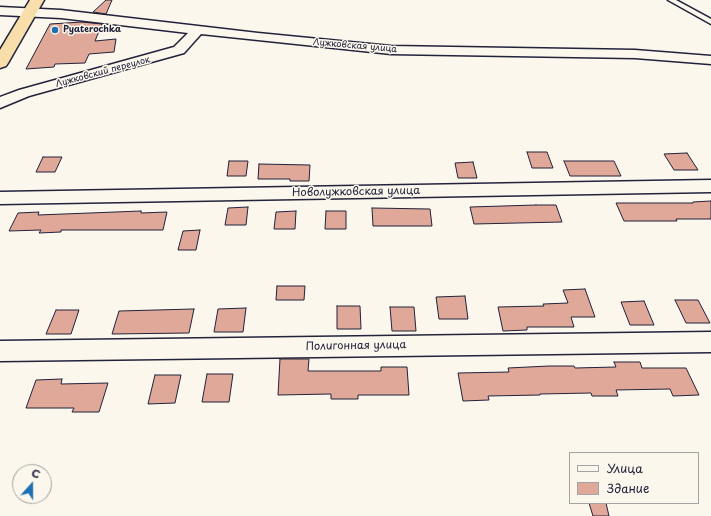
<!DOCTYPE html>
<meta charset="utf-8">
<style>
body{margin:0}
#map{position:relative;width:711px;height:516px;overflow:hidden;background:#fbf7ec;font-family:"Playpen Sans",sans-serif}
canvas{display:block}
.legend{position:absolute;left:569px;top:452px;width:130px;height:52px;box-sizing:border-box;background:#fbf7ec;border:1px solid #a4a2a5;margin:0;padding:5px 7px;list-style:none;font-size:12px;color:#22223b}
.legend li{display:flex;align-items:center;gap:8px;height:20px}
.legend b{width:20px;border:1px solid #a4a2a5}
.north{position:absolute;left:12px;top:464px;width:40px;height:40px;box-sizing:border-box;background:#fbf7ec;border:1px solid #a4a2a5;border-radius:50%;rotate:21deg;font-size:11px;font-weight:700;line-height:16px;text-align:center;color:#22223b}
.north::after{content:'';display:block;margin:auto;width:14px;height:18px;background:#1f6fb2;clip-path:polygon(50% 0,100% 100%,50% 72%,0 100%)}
</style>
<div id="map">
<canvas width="711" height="516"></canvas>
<ul class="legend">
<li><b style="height:5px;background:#fbf7ec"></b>Улица</li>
<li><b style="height:11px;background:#e0a898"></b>Здание</li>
</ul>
<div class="north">С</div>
</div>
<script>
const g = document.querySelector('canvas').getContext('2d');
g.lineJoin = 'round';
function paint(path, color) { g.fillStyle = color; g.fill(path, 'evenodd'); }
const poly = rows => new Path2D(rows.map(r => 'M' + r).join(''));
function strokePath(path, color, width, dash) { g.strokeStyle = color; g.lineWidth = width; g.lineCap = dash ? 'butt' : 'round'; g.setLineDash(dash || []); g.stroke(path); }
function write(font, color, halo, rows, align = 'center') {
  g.font = font + ' "Playpen Sans",sans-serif'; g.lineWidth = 3; g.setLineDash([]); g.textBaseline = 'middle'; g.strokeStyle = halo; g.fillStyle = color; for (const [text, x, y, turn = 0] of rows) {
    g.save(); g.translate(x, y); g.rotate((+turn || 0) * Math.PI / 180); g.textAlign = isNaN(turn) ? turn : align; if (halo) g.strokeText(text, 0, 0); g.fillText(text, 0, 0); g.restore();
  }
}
const building = poly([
 [106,0,112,0,106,14,93,12,106,0],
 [82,22,102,24,95,41,116,39,114,52,89,54,85,63,55,64,54,67,26,69,50,24,82,22],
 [527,152,547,152,553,168,532,168,527,152],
 [687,153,698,170,674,170,664,154,687,153],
 [43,157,62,157,55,172,36,172,43,157],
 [229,161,248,161,246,176,227,176,229,161],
 [564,161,614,161,621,176,570,176,564,161],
 [473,162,477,178,458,178,455,163,473,162],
 [259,164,310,165,309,181,290,181,290,179,258,179,259,164],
 [711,201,711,219,676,219,677,221,624,221,616,203,693,203,693,202,711,201],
 [536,205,556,205,562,222,474,224,470,207,536,205],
 [248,207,246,225,225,225,228,208,248,207],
 [372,208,430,209,432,226,373,226,372,208],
 [141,211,141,213,167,212,163,230,61,230,61,232,39,233,41,230,9,231,18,213,39,212,38,215,141,211],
 [296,211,295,229,274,229,276,212,296,211],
 [326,211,346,211,346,229,325,229,326,211],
 [200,230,196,250,178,250,183,231,200,230],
 [277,286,305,286,304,300,276,300,277,286],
 [585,289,595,317,571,317,574,327,527,327,527,330,503,331,498,307,544,306,543,304,568,303,563,290,585,289],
 [465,296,468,319,439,319,436,297,465,296],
 [675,300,698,300,710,323,686,323,675,300],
 [644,301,654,325,630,325,621,302,644,301],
 [337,306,360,306,361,329,337,329,337,306],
 [390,307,414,307,416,331,392,331,390,307],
 [246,308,243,332,214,332,218,309,246,308],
 [194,309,189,333,112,334,119,311,194,309],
 [56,310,79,310,71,334,46,334,56,310],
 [280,359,309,359,308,371,381,371,381,367,407,367,409,395,358,395,358,399,331,399,331,394,278,395,280,359],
 [614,362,640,362,642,368,686,368,699,395,673,396,670,389,616,390,618,396,592,396,591,393,540,394,540,395,488,396,489,400,463,401,458,373,509,372,508,368,549,366,574,366,575,368,616,367,614,362],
 [207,374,233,374,229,402,202,402,207,374],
 [155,375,181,375,175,403,148,404,155,375],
 [62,379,61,384,108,383,99,412,72,412,74,408,26,408,36,380,62,379],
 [589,503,606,503,609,516,593,516,589,503]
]);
paint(building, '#e0a898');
strokePath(building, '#22223b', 1);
const lane = poly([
 [668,0,676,0,711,19,711,24,668,0]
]);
const street = poly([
 [0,7,61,10,258,33,391,46,635,50,711,56,711,64,635,58,391,54,201,34,184,53,29,96,0,108,0,97,19,90,174,47,188,33,61,18,0,15,0,7],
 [711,180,711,192,0,204,0,192,711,180],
 [711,332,711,352,0,361,0,341,711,332]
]);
const highway = poly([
 [30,0,44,0,8,63,6,66,0,68,0,50,30,0]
]);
strokePath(lane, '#22223b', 3);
strokePath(street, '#22223b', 3);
strokePath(highway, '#22223b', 3);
paint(lane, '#fbf7ec');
paint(street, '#fbf7ec');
paint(highway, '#f8deab');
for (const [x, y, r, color] of [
 [55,30,4,"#1f6fb2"]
]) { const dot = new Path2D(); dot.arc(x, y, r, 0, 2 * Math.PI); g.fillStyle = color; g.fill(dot); strokePath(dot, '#fbf7ec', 1.5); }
write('bold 9px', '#22223b', '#fbf7ec', [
 ["Pyaterochka",63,30]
], 'left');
write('9px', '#22223b', '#fbf7ec', [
 ["Лужковская улица",355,46,5],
 ["Лужковский переулок",103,72,-15]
]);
write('11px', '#22223b', '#fbf7ec', [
 ["Новолужковская улица",356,192,-1],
 ["Полигонная улица",356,346,-1]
]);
</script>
